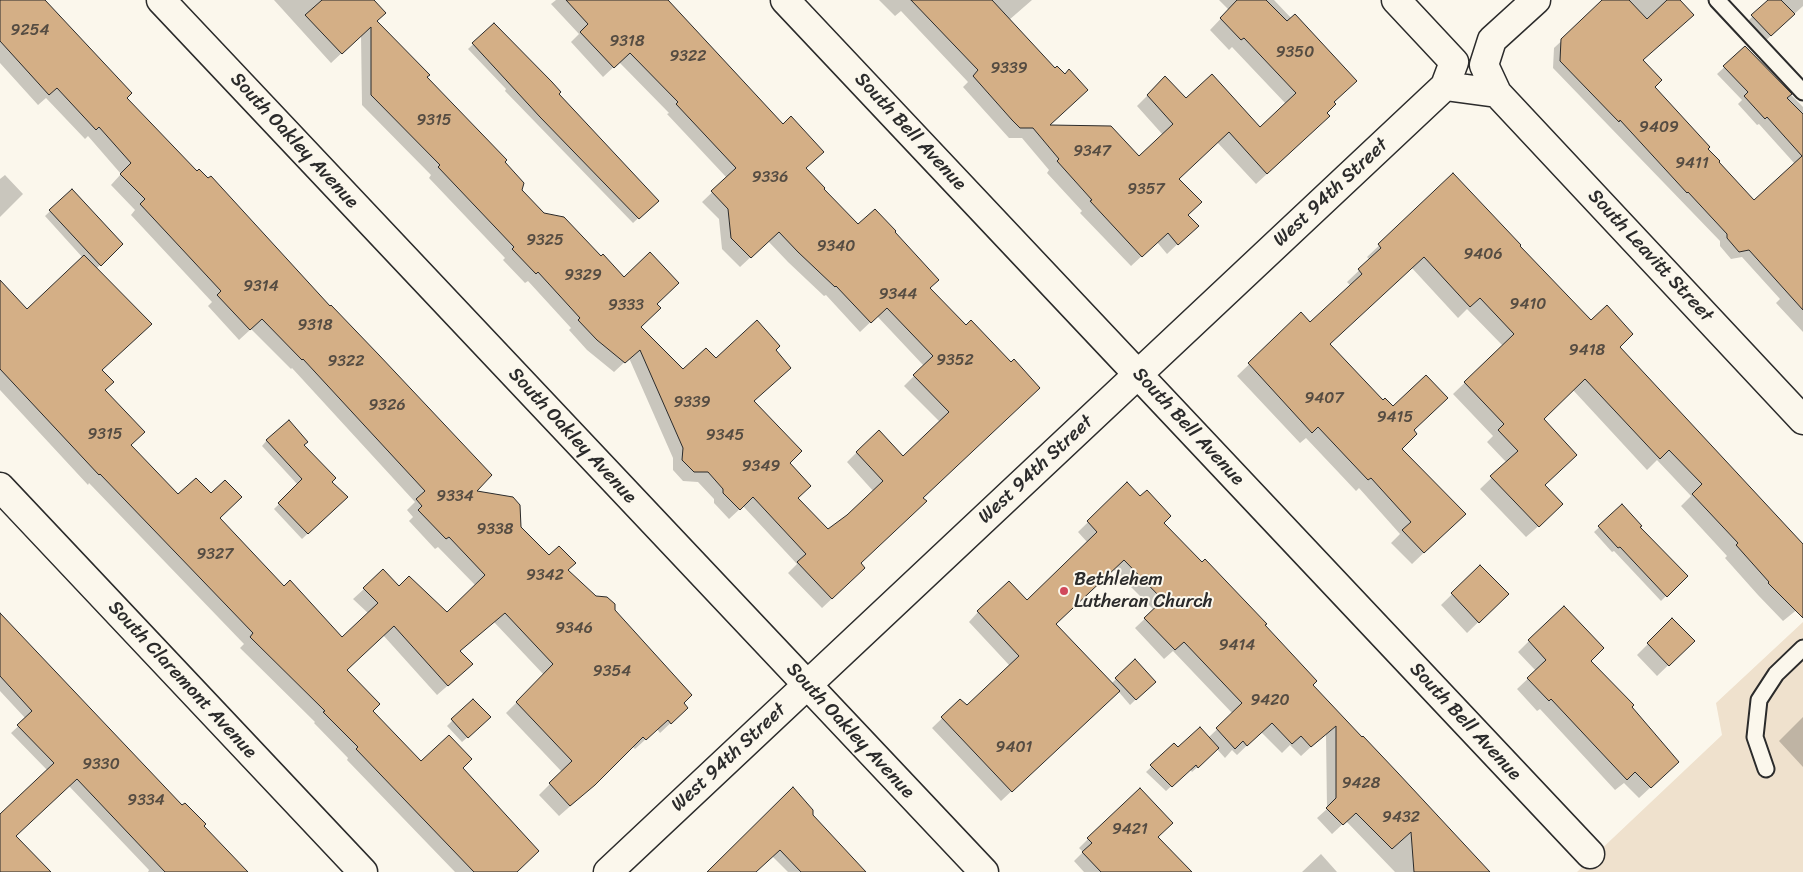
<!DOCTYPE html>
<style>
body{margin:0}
canvas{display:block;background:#fbf7ec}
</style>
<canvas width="1803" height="872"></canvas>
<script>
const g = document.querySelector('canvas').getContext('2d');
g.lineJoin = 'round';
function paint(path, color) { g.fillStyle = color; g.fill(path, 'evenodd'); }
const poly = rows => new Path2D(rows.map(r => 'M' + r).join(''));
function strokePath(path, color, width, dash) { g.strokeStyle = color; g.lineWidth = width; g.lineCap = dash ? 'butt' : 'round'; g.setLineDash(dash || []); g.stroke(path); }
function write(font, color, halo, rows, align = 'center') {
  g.font = font + ' Sriracha,sans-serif'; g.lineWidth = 4; g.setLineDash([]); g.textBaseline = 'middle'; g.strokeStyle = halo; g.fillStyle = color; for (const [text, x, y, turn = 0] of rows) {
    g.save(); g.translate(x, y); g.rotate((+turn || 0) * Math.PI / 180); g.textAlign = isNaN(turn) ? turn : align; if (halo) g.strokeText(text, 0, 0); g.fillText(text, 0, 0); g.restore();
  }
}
paint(poly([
 [1803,622,1803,872,1577,872,1722,735,1716,703]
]), '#efe1cd');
paint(poly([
 [0,0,43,0,126,98,474,492,519,528,596,597,614,611,682,703,676,718,660,733,657,729,635,749,632,746,583,795,559,816,539,795,562,772,506,713,544,675,494,622,459,652,461,674,437,695,383,635,345,670,371,711,421,762,461,768,515,872,455,872,347,760,348,758,314,723,315,722,240,648,244,644,89,483,88,485,0,390,0,281,27,310,83,258,45,216,72,190,121,244,96,269,101,371,104,390,130,445,178,496,219,519,284,588,342,639,369,614,353,599,364,589,399,588,447,614,476,586,438,547,435,549,409,521,413,517,407,510,415,502,292,368,291,369,251,329,239,340,208,306,212,302,131,215,135,210,111,185,121,174,88,136,85,139,46,98,38,105,0,63],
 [274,0,372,0,375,21,503,162,520,190,544,214,601,258,656,304,640,327,683,371,716,360,775,350,753,402,788,463,797,498,828,531,848,516,874,492,847,462,857,452,903,458,940,422,904,386,924,366,877,316,860,332,826,295,824,296,788,262,768,241,740,267,722,249,719,219,702,202,727,178,667,114,669,113,619,62,603,77,571,42,579,34,551,4,556,0,666,0,822,189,858,226,929,288,966,327,1011,364,922,498,860,564,854,578,822,608,788,573,797,564,743,506,729,519,714,503,714,499,698,482,683,481,673,470,673,458,629,358,614,372,587,350,569,330,571,328,528,281,525,283,503,260,505,258,429,178,431,175,362,105,361,35,331,63],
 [879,0,1032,0,1009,20,1047,127,1139,158,1163,135,1137,106,1165,78,1186,100,1260,129,1286,104,1232,47,1229,50,1210,30,1229,10,1219,0,1274,0,1292,19,1333,102,1318,127,1256,184,1217,142,1177,179,1187,216,1186,236,1167,254,1157,242,1131,266,1080,213,1082,211,1047,173,1049,170,1022,138,1009,138,963,87,968,82,901,11,895,16],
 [1605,0,1678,0,1642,61,1653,88,1717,162,1754,202,1795,164,1759,124,1757,125,1738,104,1742,100,1717,74,1745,48,1803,107,1803,332,1776,303,1780,299,1742,257,1731,259,1720,246,1720,241,1553,68,1554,48],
 [1769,0,1803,0,1803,6,1762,44,1744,25],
 [494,24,657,201,633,223,505,91,506,89,468,49],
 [5,175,23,194,0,217,0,179],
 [1453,175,1518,246,1618,347,1803,546,1803,612,1799,608,1783,621,1758,595,1725,558,1727,556,1681,506,1691,496,1657,460,1647,470,1573,390,1542,419,1544,485,1550,516,1526,537,1480,489,1507,463,1487,442,1493,436,1453,394,1503,346,1467,309,1458,318,1411,267,1328,345,1412,430,1400,449,1452,526,1412,564,1391,543,1400,534,1359,488,1356,491,1306,438,1300,443,1237,376,1301,314,1310,324,1351,286,1347,282,1370,260,1367,257],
 [267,440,302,445,330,482,346,497,302,539,274,509,298,485,262,446],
 [1127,484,1162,523,1263,626,1311,685,1489,872,1395,872,1346,821,1332,834,1317,818,1327,809,1326,733,1301,756,1290,745,1282,753,1261,732,1237,755,1232,750,1225,758,1217,749,1192,772,1190,769,1166,791,1146,772,1174,745,1178,749,1208,738,1233,714,1173,651,1164,659,1135,628,1154,610,1113,569,1054,624,1111,684,1134,661,1154,682,1130,705,1118,691,1001,801,932,728,960,701,967,707,1010,666,969,622,978,612,1027,602,1088,543,1078,532],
 [1622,506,1638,527,1686,576,1661,601,1614,551,1612,552,1594,532],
 [1480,567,1496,605,1467,633,1441,605],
 [0,614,182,807,246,872,148,872,149,870,68,785,15,836,49,872,0,872,0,815,48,771,11,733,26,719,0,691],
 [1672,620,1682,652,1657,676,1637,655],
 [1529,641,1589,661,1630,707,1666,773,1639,798,1624,783,1615,790,1540,709,1537,711,1517,689,1536,671,1518,652],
 [473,700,484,723,462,742,447,726],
 [1803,717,1803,767,1779,741],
 [812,815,865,872,788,872,772,856,755,872,709,872],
 [1156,837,1190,872,1084,872,1074,861,1083,852,1079,848,1088,839],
 [1321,854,1337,872,1302,872]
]), '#0003');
const building = poly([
 [0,0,45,0,132,93,127,98,197,171,199,169,208,178,211,176,330,306,331,305,379,355,492,475,477,491,513,497,520,505,521,527,549,555,559,546,576,563,568,570,596,596,607,597,615,604,615,610,692,695,684,703,688,708,671,724,668,720,646,740,643,737,595,785,570,806,549,783,572,761,516,702,553,664,505,613,460,651,473,664,448,686,394,626,347,670,380,704,373,711,421,761,449,735,472,759,463,768,539,851,517,872,474,872,356,749,358,747,323,712,325,711,250,637,253,633,100,474,99,475,0,369,0,280,27,309,84,255,152,324,102,370,114,382,105,390,145,432,131,445,178,494,196,478,211,493,225,480,242,497,220,518,284,586,290,580,342,637,378,603,363,588,383,569,399,586,409,576,447,612,485,575,449,537,446,539,418,510,422,506,416,499,425,491,303,359,302,360,262,319,250,330,217,295,221,291,140,204,145,199,120,174,131,163,99,127,96,130,57,88,49,95,0,41,0,0],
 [322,0,374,0,386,13,377,21,430,75,427,77,507,160,505,162,524,183,522,190,544,213,564,217,601,256,603,254,624,277,650,252,679,283,657,304,661,308,641,327,683,369,706,348,716,358,757,320,780,346,776,350,791,368,754,401,802,451,790,463,811,486,798,498,828,529,847,515,883,481,856,452,879,430,903,456,949,412,913,375,933,356,887,308,871,323,836,286,835,287,798,252,779,232,751,258,731,238,728,209,711,191,736,168,676,104,678,102,630,53,614,68,580,32,588,24,566,0,668,0,783,124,791,116,824,152,806,168,825,188,824,189,858,224,875,209,896,231,895,232,939,280,930,288,966,325,971,320,1011,362,1014,359,1040,388,923,498,927,501,861,563,865,568,832,599,797,562,806,554,753,497,740,510,723,493,723,489,708,472,694,472,682,460,683,448,640,350,625,363,597,340,578,320,580,318,538,272,536,274,512,249,514,247,438,167,440,165,371,95,371,27,342,54,305,15,322,0],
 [911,0,992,0,1055,68,1057,66,1065,74,1069,69,1088,90,1050,125,1111,126,1139,156,1173,124,1147,95,1165,76,1186,98,1212,74,1260,127,1296,93,1244,38,1241,40,1220,18,1237,0,1266,0,1287,21,1295,14,1357,81,1334,102,1336,104,1327,113,1330,116,1267,174,1229,132,1179,179,1202,202,1188,215,1199,226,1178,245,1168,233,1142,257,1090,201,1092,200,1057,161,1059,159,1033,128,1020,128,1012,120,973,76,978,70,911,0],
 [1602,0,1629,0,1647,19,1667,0,1680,0,1694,15,1643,60,1662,80,1655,87,1710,147,1708,149,1720,161,1719,162,1754,200,1802,156,1767,117,1765,119,1744,96,1748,92,1723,66,1745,46,1792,94,1787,98,1803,114,1803,310,1749,250,1739,252,1727,238,1727,234,1688,192,1687,193,1620,120,1619,122,1560,61,1561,39,1602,0],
 [1768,0,1781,0,1795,14,1771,36,1751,15,1768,0],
 [494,23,552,82,561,92,559,94,659,201,639,219,540,117,472,43,494,23],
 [1453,173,1521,245,1520,246,1591,320,1607,305,1633,334,1620,347,1803,544,1803,618,1768,583,1769,582,1736,545,1738,543,1692,494,1702,484,1669,450,1660,459,1585,379,1544,419,1577,455,1545,485,1563,504,1539,527,1490,476,1518,451,1498,430,1504,424,1464,382,1514,334,1480,298,1470,307,1424,257,1330,344,1383,400,1385,398,1393,406,1426,375,1448,398,1414,430,1417,434,1402,449,1466,514,1424,553,1402,530,1411,522,1371,478,1368,480,1318,427,1312,433,1248,363,1301,312,1310,322,1362,274,1358,269,1381,248,1378,244,1453,173],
 [72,189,123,244,101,266,49,210,72,189],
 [289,420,308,442,304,445,336,478,332,482,348,497,308,534,278,503,302,479,266,440,289,420],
 [1127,482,1140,496,1147,490,1171,516,1164,523,1202,562,1205,559,1267,624,1265,625,1317,681,1313,685,1362,737,1363,736,1398,773,1490,872,1414,872,1411,832,1392,849,1356,813,1343,825,1326,808,1336,798,1336,726,1311,747,1301,736,1292,744,1272,723,1247,746,1243,741,1235,749,1216,728,1242,703,1184,642,1175,650,1144,618,1163,600,1124,560,1056,624,1120,691,1012,792,941,717,960,699,967,705,1019,656,977,611,1009,581,1027,600,1097,532,1087,521,1127,482],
 [1622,504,1642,526,1640,527,1688,576,1667,597,1620,547,1618,548,1598,526,1622,504],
 [1480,565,1509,594,1479,623,1451,593,1480,565],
 [1564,606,1604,648,1591,661,1634,705,1632,707,1679,762,1651,788,1635,772,1627,780,1551,699,1549,701,1527,678,1546,660,1528,640,1564,606],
 [0,613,182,805,185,803,206,824,204,826,248,872,165,872,77,779,16,836,51,872,0,872,0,814,54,763,17,725,32,711,0,676,0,613],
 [1672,618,1695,641,1669,666,1647,643,1672,618],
 [1135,659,1156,682,1136,700,1115,678,1135,659],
 [473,699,491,717,468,738,451,719,473,699],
 [1200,727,1219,748,1198,768,1196,765,1172,787,1150,765,1174,743,1178,747,1200,727],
 [793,787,813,810,813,815,866,872,801,872,780,850,756,872,707,872,793,787],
 [1140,788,1173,823,1158,837,1192,872,1101,872,1082,852,1092,843,1087,838,1140,788]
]);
paint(building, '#d4af86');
strokePath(building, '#2b2b2b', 1);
const service = poly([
 [1717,0,1803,92],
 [1766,769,1755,737,1759,700,1776,674,1803,648]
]);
const minor = poly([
 [161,0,984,872],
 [785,0,1590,854],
 [1536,0,1492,40,1484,65,1497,93,1803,420],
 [1445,86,1497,93],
 [0,487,363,872],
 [608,872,1445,86,1454,62,1396,0]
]);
strokePath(service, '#2b2b2b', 19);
strokePath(minor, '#2b2b2b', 31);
strokePath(service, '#fbf7ec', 15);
strokePath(minor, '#fbf7ec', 28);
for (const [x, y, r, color] of [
 [1064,591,5,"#d1495b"]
]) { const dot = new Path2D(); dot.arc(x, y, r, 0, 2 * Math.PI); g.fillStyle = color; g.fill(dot); strokePath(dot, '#fbf7ec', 2); }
write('16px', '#554c42', null, [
 ["9254",30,31],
 ["9318",627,42],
 ["9350",1295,53],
 ["9322",688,57],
 ["9339",1009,69],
 ["9315",434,121],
 ["9409",1659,128],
 ["9347",1092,152],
 ["9411",1692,164],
 ["9336",770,178],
 ["9357",1146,190],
 ["9325",545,241],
 ["9340",836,247],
 ["9406",1483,255],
 ["9329",583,276],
 ["9314",261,287],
 ["9344",898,295],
 ["9410",1528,305],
 ["9333",626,306],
 ["9318",315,326],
 ["9418",1587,351],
 ["9352",955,361],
 ["9322",346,362],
 ["9407",1324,399],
 ["9339",692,403],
 ["9326",387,406],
 ["9415",1395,418],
 ["9315",105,435],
 ["9345",725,436],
 ["9349",761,467],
 ["9334",455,497],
 ["9338",495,530],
 ["9327",215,555],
 ["9342",545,576],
 ["9346",574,629],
 ["9414",1237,646],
 ["9354",612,672],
 ["9420",1270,701],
 ["9401",1014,748],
 ["9330",101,765],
 ["9428",1361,784],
 ["9334",146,801],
 ["9432",1401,818],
 ["9421",1130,830]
]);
write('19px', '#2b2b2b', '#fbf7ec', [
 ["South Bell Avenue",910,132,47],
 ["South Oakley Avenue",294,141,47],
 ["West 94th Street",1331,193,-43],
 ["South Leavitt Street",1650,256,47],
 ["South Bell Avenue",1188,427,47],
 ["South Oakley Avenue",572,436,47],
 ["West 94th Street",1036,470,-43],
 ["South Claremont Avenue",182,680,47],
 ["South Bell Avenue",1465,722,47],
 ["South Oakley Avenue",850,731,47],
 ["West 94th Street",729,758,-43]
]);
write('19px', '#2b2b2b', '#fbf7ec', [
 ["Bethlehem",1074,580],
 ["Lutheran Church",1074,602]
], 'left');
</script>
